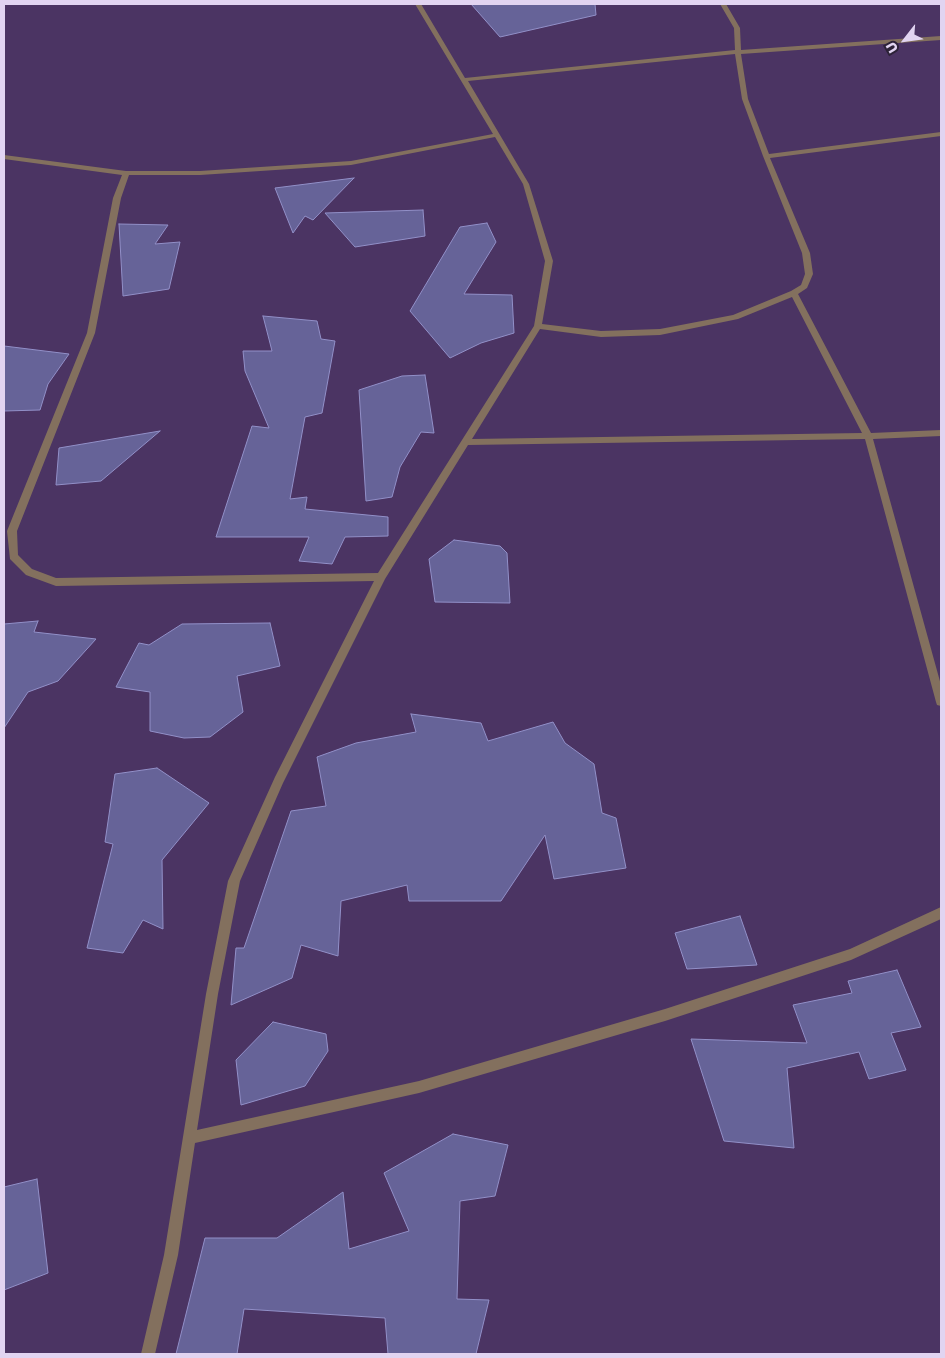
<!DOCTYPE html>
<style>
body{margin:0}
#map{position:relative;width:945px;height:1358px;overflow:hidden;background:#4b3463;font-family:Poppins,sans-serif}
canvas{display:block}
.frame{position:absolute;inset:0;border:5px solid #e1d4f1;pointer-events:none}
.north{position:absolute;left:880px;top:15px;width:50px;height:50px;-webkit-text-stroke:4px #2c2237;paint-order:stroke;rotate:240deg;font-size:14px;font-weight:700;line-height:20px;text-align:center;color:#e1d4f1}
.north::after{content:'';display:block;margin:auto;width:18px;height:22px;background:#e1d4f1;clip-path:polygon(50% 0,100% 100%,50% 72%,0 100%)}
</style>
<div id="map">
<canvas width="945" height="1358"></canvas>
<div class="frame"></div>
<div class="north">U</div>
</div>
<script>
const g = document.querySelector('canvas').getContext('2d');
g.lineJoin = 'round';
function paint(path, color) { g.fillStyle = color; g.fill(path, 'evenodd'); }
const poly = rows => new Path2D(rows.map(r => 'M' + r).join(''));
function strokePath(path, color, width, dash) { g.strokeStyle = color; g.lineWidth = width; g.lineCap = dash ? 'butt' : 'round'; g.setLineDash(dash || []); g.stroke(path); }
const building = poly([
 [471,4,595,4,596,15,500,37,471,4],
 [354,178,313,220,305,216,293,233,275,188,354,178],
 [423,210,425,236,355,247,325,213,423,210],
 [487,223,496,242,464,294,512,295,514,333,481,343,450,358,410,311,460,227,487,223],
 [119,224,168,225,155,244,180,242,169,289,123,296,119,224],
 [263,316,317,321,321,339,335,341,322,413,305,417,290,499,307,497,305,509,388,517,388,536,345,537,332,564,299,561,309,537,216,537,252,426,269,428,245,371,243,351,272,351,263,316],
 [4,346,69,354,48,384,40,410,4,411,4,346],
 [425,375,434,433,421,432,400,467,392,497,366,501,359,390,402,376,425,375],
 [160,431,101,481,56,485,59,448,160,431],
 [454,540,500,546,507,553,510,603,435,602,429,559,454,540],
 [38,621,34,632,96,639,58,681,28,692,4,728,4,624,38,621],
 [270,623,280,666,237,676,243,712,210,737,184,738,150,731,150,692,116,687,139,643,149,645,182,624,270,623],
 [411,714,481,723,488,741,553,722,565,743,594,764,602,813,616,818,626,868,554,879,545,835,501,901,409,901,407,885,341,901,338,956,301,945,292,978,231,1005,236,948,244,948,291,811,326,806,317,757,356,743,416,732,411,714],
 [157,768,209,803,162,860,163,929,143,920,123,953,87,948,113,844,105,842,115,774,157,768],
 [740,916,757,965,687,969,675,933,740,916],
 [897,970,921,1027,891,1033,906,1070,869,1079,859,1052,787,1068,794,1148,724,1141,691,1039,807,1043,793,1005,852,993,848,981,897,970],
 [273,1022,326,1034,328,1051,305,1086,241,1105,236,1060,273,1022],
 [453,1134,508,1145,495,1196,460,1201,457,1299,489,1300,476,1354,388,1354,385,1318,244,1309,237,1354,176,1354,205,1238,277,1238,343,1192,349,1249,409,1231,384,1173,453,1134],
 [37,1179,48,1273,4,1290,4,1187,37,1179]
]);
paint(building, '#666398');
strokePath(building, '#9290c8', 1);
paint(poly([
 [415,4,421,4,465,78,735,50,734,28,720,4,726,4,740,28,741,50,941,36,941,40,741,54,748,99,769,154,941,132,941,136,770,158,810,253,813,274,807,288,798,294,871,433,941,430,941,436,873,439,941,685,941,706,937,705,936,702,865,439,468,445,385,579,283,783,240,881,218,994,197,1130,419,1081,665,1009,850,949,941,907,941,919,851,960,665,1021,419,1093,195,1143,178,1255,155,1354,141,1354,164,1255,206,994,228,881,275,777,374,581,56,586,26,575,10,559,7,531,87,333,113,198,122,175,4,159,4,155,126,171,200,171,351,161,493,134,415,4],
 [735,54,742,99,763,156,802,253,805,274,801,285,791,291,733,315,660,329,601,331,542,324,553,261,529,184,468,81,735,54],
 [495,137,523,184,545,261,534,326,378,573,56,578,32,569,18,555,17,531,95,333,121,198,129,175,200,175,351,165,495,137],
 [792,297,862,433,472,439,540,329,601,337,660,335,738,319,792,297]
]), '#83705e');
</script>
